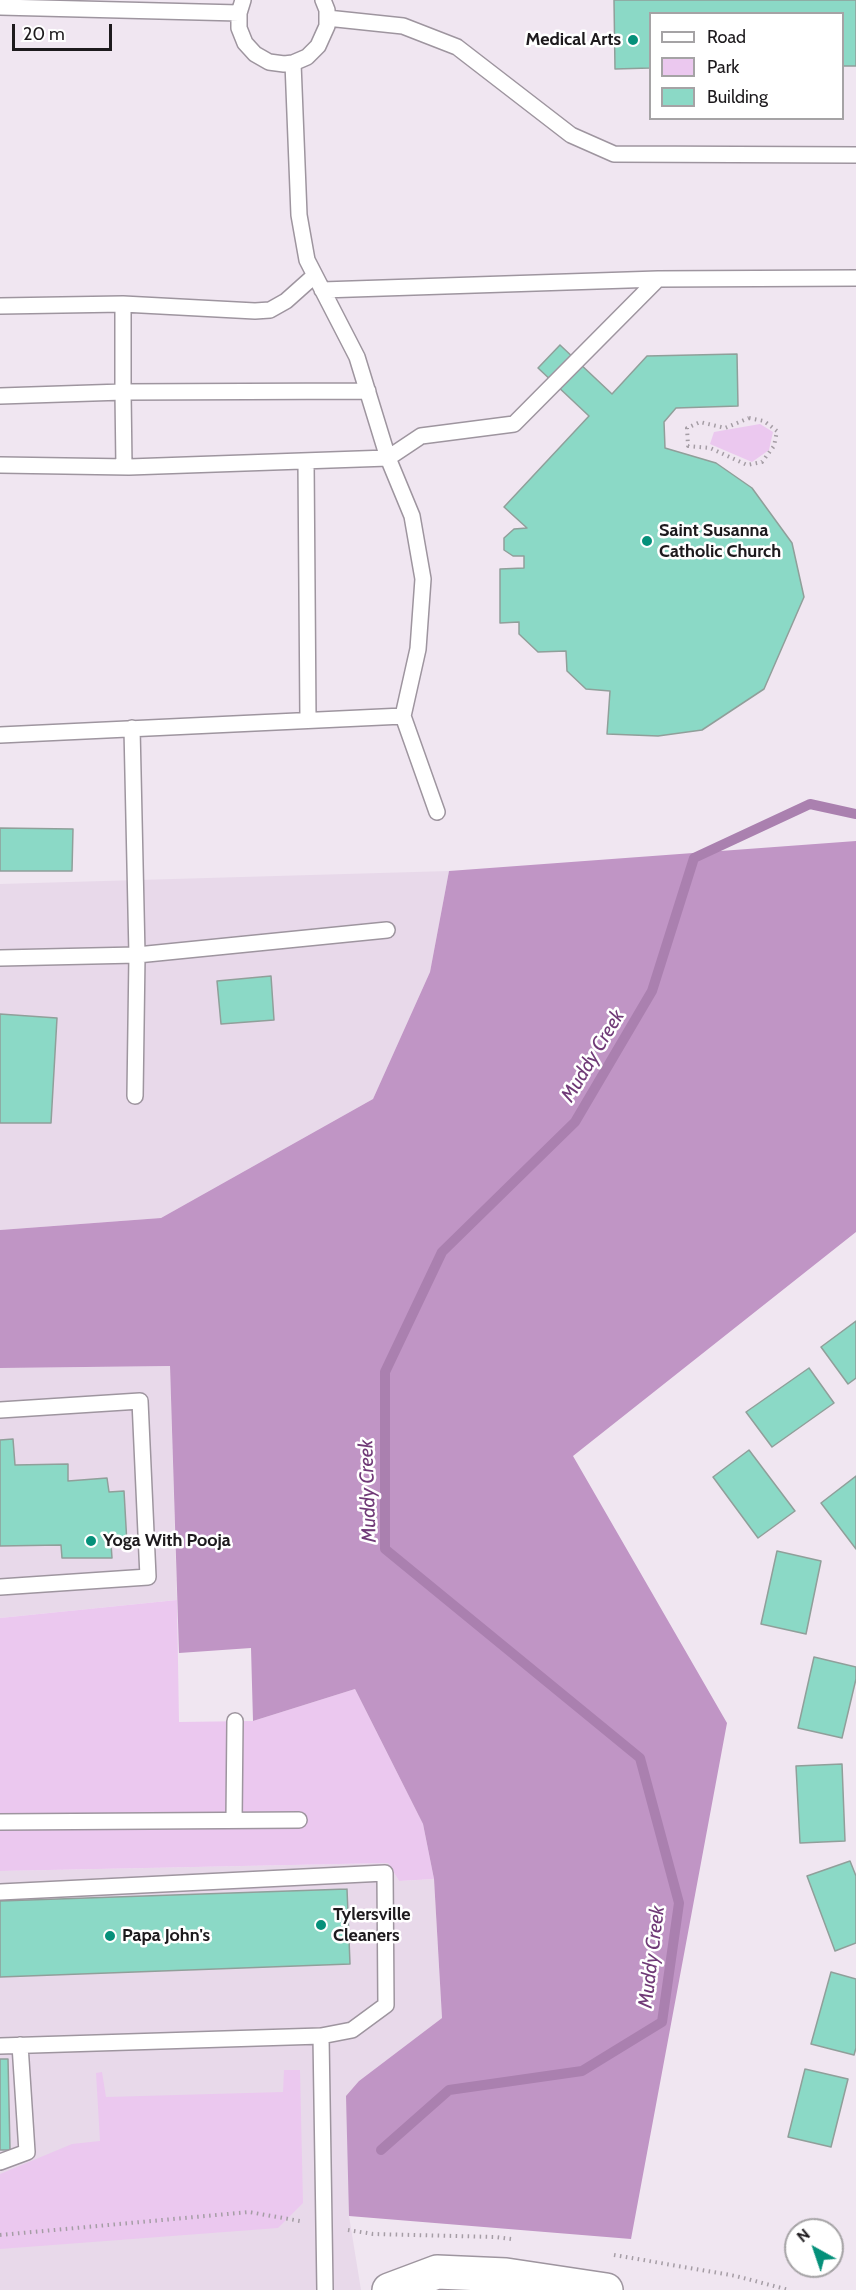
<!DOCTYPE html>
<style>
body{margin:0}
#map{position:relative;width:856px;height:2290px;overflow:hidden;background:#f0e6f1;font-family:Cabin,sans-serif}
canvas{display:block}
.legend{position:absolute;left:649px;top:12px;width:195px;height:108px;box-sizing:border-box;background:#fff;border:2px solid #a5a3a5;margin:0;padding:8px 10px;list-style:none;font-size:18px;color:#1d1a1d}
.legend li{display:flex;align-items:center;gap:12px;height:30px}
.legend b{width:30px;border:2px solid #a5a3a5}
.north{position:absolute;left:784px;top:2218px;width:60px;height:60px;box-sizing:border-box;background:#fff;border:2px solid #a5a3a5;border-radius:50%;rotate:320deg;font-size:16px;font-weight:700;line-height:24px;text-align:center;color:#1d1a1d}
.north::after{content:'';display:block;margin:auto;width:21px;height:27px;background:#05907a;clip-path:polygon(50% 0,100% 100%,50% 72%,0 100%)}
.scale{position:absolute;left:12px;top:24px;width:100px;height:27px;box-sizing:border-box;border:3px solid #1d1a1d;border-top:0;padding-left:8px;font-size:18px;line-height:21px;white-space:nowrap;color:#1d1a1d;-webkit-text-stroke:4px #fff;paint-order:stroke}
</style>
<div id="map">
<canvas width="856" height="2290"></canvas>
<ul class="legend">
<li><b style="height:8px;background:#fff"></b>Road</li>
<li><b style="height:16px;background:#ebc8ef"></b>Park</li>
<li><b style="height:16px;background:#8bd9c6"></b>Building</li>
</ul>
<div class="north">N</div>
<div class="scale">20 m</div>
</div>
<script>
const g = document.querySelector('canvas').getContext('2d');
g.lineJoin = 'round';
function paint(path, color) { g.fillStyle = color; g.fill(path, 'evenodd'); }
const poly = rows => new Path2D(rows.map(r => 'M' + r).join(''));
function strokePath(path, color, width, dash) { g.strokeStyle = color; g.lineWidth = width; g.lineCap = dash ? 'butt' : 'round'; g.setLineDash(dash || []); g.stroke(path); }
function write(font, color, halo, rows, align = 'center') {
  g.font = font + ' Cabin,sans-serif'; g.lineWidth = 5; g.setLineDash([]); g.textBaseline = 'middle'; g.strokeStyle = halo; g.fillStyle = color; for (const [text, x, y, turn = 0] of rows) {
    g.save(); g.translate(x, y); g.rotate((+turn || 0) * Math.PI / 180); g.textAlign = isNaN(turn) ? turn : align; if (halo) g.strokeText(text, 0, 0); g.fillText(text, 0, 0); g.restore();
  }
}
paint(poly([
 [449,871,430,972,373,1099,161,1218,0,1230,0,884],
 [170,1366,177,1600,0,1618,0,1368],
 [388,1863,399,1881,434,1879,442,2018,359,2081,349,2216,361,2290,0,2290,0,1871]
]), '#e8d9ea');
paint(poly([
 [760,424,773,432,769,450,752,462,710,444,714,432],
 [177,1600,179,1722,253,1721,355,1689,423,1824,434,1879,399,1881,388,1863,0,1871,0,1618],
 [284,2070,300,2070,303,2203,278,2228,0,2249,0,2174,72,2144,100,2141,96,2073,102,2072,106,2097,283,2092]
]), '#ebc8ef');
paint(poly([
 [856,841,856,1232,573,1456,727,1723,631,2239,349,2216,346,2096,359,2081,442,2018,434,1879,423,1824,355,1689,253,1721,251,1648,179,1653,170,1366,0,1368,0,1230,161,1218,373,1099,430,972,449,871]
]), '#c095c5');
strokePath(poly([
 [381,2150,449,2090,582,2071,662,2022,679,1903,640,1758,385,1549,385,1372,442,1252,575,1122,652,991,694,858,810,804,856,814]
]), '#aa80af', 10);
const building = poly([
 [614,0,856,0,856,66,842,66,842,14,650,14,650,68,615,69,614,0],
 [560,345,612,394,647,356,737,354,738,406,676,408,664,422,665,448,716,463,752,488,792,543,804,597,764,689,702,730,658,736,607,734,610,691,586,689,567,671,566,651,538,652,519,634,519,622,500,623,500,569,524,568,524,556,513,556,504,550,504,538,514,529,527,528,504,507,589,416,538,368,560,345],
 [0,828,73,829,72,871,0,871,0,828],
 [271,976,274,1020,221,1024,217,981,271,976],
 [0,1014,57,1018,51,1123,0,1123,0,1014],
 [856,1321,856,1378,848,1384,821,1347,856,1321],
 [809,1368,834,1403,772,1447,746,1412,809,1368],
 [13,1439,15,1465,68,1464,68,1481,107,1478,109,1492,124,1491,127,1544,111,1544,112,1558,62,1558,61,1545,0,1546,0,1440,13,1439],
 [749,1450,795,1511,758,1538,713,1477,749,1450],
 [856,1476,856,1549,821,1503,856,1476],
 [777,1551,821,1561,806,1634,761,1624,777,1551],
 [814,1657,856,1667,856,1679,842,1738,798,1728,814,1657],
 [842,1764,845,1841,800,1843,796,1766,842,1764],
 [850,1861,856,1876,856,1943,835,1951,807,1876,850,1861],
 [347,1889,350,1964,0,1977,0,1901,347,1889],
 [831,1972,856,1979,856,2048,854,2055,811,2044,831,1972],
 [0,2059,8,2059,10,2150,0,2150,0,2059],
 [805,2069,848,2079,831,2147,788,2137,805,2069]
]);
paint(building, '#8bd9c6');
strokePath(building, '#909f9a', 1.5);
const service = poly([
 [243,0,239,13,239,28,245,43,255,54,269,62,284,64,293,63,307,57,318,46,327,26,327,10,323,0],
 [0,7,239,13],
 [327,18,403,26,457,47,571,135,614,154,856,155],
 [293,63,299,215,307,260,357,357,388,458,412,516,423,579,418,649,403,716,437,812],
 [322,290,658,279,856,278],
 [0,306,123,304],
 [0,396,123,392,123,304,255,311,270,310,286,301,314,276],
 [306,461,308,720],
 [0,465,129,467,388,458,421,436,514,424,658,279],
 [124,467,123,392,368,391],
 [0,735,403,716],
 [0,958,137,955,132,728],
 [135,1096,137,955,387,930],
 [0,1410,140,1401,148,1577,0,1587],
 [234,1820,235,1721],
 [0,1822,299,1820],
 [0,1892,385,1873,386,2005,352,2030,321,2036],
 [0,2046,321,2036,325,2290],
 [0,2162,27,2152,20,2045]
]);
const secondary = poly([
 [389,2290,437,2272,506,2275,606,2290]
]);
strokePath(service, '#9e959f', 18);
strokePath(secondary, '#9e959f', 36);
strokePath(poly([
 [749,418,764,421,777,431,774,446,762,462,747,465,710,448,688,446,687,428,700,422,725,428,749,418],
 [348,2230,373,2234,496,2237,511,2239],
 [0,2235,249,2212,300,2221],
 [614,2255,736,2276,789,2290]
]), '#a59da5', 4, [1.5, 4.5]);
strokePath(service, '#fff', 15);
strokePath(secondary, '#fff', 33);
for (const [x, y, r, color] of [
 [633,40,6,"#05907a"],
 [647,541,6,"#05907a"],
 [91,1541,6,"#05907a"],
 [321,1925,6,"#05907a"],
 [110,1936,6,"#05907a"]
]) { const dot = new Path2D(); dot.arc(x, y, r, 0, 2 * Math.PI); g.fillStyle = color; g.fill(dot); strokePath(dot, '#fff', 2); }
write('bold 18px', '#1d1a1d', '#fff', [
 ["Medical Arts",621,40,"right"],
 ["Saint Susanna",659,531],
 ["Catholic Church",659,552],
 ["Yoga With Pooja",103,1541],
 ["Tylersville",333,1915],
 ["Cleaners",333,1936],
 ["Papa John's",122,1936]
], 'left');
write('italic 20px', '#703a77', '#fff', [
 ["Muddy Creek",593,1056,-59],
 ["Muddy Creek",368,1491,-92],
 ["Muddy Creek",652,1957,-83]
]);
</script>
